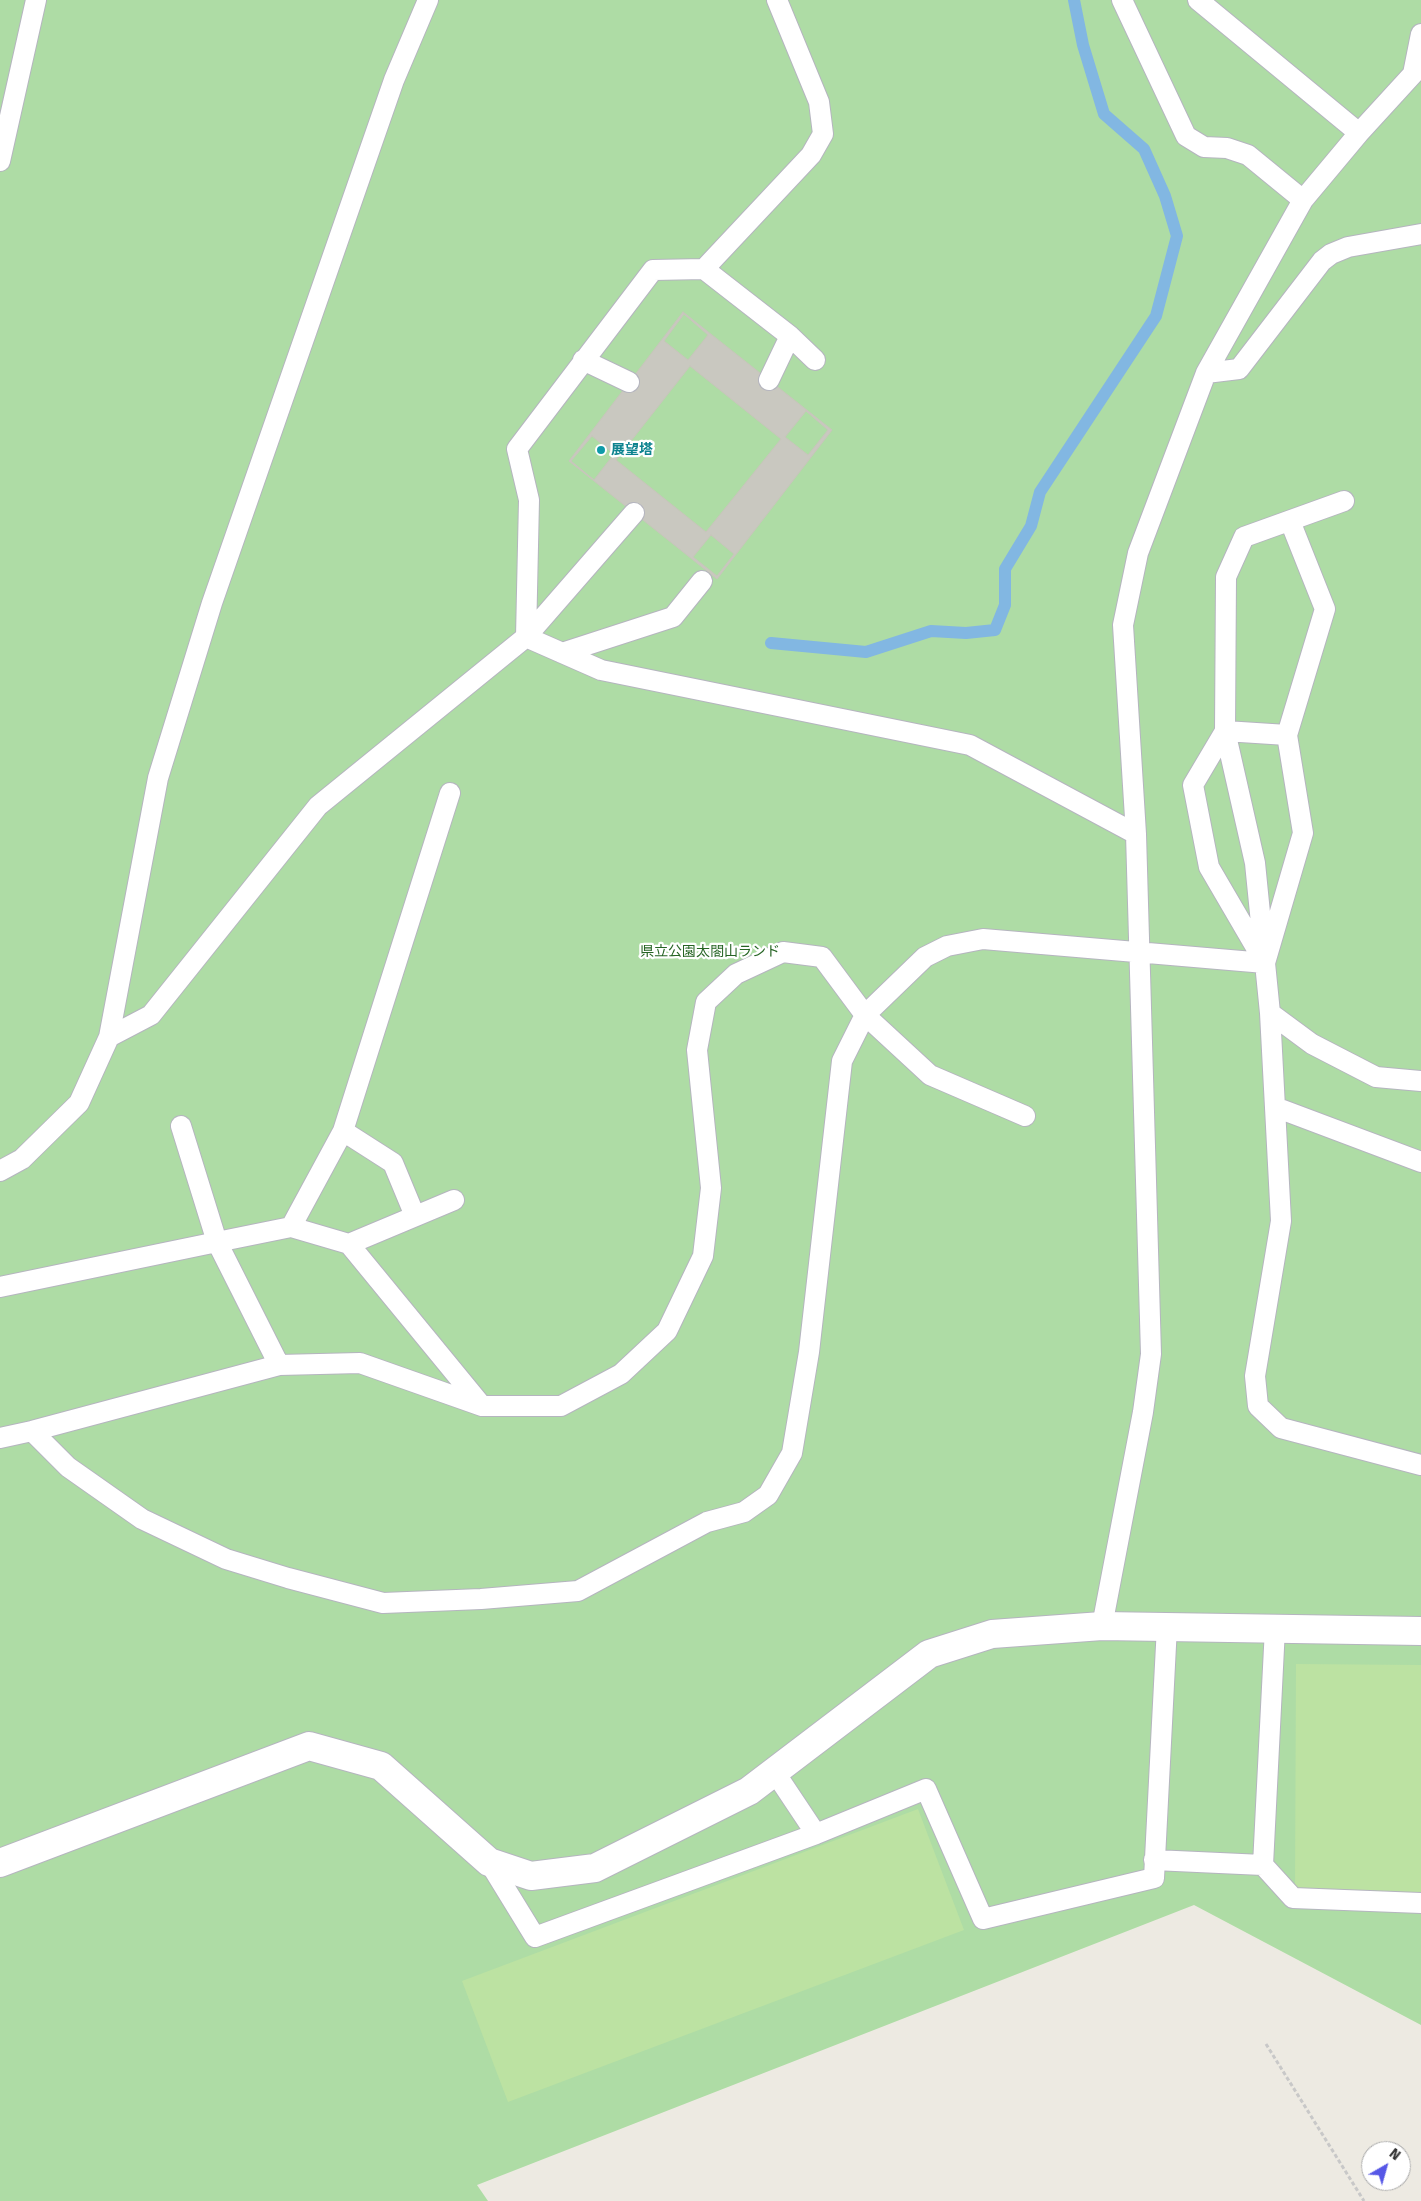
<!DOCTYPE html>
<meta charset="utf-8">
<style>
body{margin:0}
#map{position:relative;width:1421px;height:2201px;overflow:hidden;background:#edeae2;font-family:"Fira Sans",sans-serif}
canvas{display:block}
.north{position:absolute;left:1361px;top:2141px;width:50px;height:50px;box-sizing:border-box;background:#fff;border:1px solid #ababab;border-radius:50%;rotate:38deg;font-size:14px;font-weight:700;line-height:20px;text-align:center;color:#2d2d2d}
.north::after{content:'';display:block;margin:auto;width:18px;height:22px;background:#5657e6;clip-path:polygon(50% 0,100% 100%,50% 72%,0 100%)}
</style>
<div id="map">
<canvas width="1421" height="2201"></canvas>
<div class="north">N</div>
</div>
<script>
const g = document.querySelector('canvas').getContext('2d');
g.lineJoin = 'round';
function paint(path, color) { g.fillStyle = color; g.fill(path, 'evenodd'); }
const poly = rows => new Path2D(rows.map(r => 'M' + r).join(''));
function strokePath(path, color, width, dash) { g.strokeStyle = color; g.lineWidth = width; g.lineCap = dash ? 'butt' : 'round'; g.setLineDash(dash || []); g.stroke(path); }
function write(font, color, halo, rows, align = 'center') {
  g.font = font + ' "Fira Sans","Noto Sans JP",sans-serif'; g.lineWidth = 4.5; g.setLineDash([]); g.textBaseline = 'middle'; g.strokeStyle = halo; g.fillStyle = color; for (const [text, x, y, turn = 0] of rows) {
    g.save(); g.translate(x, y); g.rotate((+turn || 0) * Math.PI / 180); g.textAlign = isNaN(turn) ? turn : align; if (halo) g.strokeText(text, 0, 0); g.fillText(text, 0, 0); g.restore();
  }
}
paint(poly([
 [0,0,1421,0,1421,2025,1194,1905,477,2185,488,2201,0,2201]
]), '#aedca5');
paint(poly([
 [1296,1664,1421,1665,1421,1892,1295,1892],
 [918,1809,964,1930,508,2102,462,1981]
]), '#bce2a2');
strokePath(poly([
 [771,643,866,652,931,631,966,633,995,630,1005,605,1005,569,1031,526,1040,492,1156,316,1177,236,1165,196,1144,149,1104,114,1083,45,1074,0]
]), '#82b7e2', 12);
const building = poly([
 [683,312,832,430,717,579,569,461,683,312],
 [690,366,781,439,706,532,616,460,690,366],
 [684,314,708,335,688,360,664,341,684,314],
 [806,411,828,430,808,455,785,437,806,411],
 [592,436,614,454,594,480,571,461,592,436],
 [711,535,734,554,717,576,693,557,711,535]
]);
paint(building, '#c9c8c0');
strokePath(building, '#c8c6bb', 1);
const service = poly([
 [1122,0,1186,136,1204,147,1227,148,1248,155,1303,200],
 [1198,0,1359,133],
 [0,161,36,0],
 [704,269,790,336,815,360],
 [583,360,629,382],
 [1206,373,1239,369,1322,261,1331,254,1348,247,1421,234],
 [769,380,790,336],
 [634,513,526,637,529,500,517,449,653,270,704,269,811,155,823,134,819,102,777,0],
 [1290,521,1325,609,1287,735,1303,833,1265,963,1209,867,1193,785,1225,731,1226,577,1244,537,1344,501],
 [562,653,673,617,702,581],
 [1264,953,1255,863,1225,731,1287,735],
 [1270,1013,1281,1221,1255,1376,1258,1406,1281,1428,1421,1465],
 [109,1037,151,1015,318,806,526,637,601,670,970,745,1136,834],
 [1275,1107,1421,1162],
 [343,1131,393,1163,415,1216],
 [0,1171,22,1159,79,1103,109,1037,158,778,212,603,394,80,428,0],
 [291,1227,349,1244,454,1200],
 [349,1244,482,1406],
 [0,1287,217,1242,181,1126],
 [279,1365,217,1242,291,1227,343,1131,450,793],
 [32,1431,68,1467,142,1519,226,1559,288,1578,383,1603,481,1599,578,1591,707,1522,744,1512,768,1495,792,1453,809,1352,842,1061,865,1015,925,957,947,946,983,939,1265,963,1270,1013,1312,1044,1376,1077,1421,1081],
 [0,1438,32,1431,279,1365,360,1363,482,1406,561,1406,621,1374,667,1331,703,1256,711,1188,697,1050,706,1002,736,974,783,952,822,957,865,1015,930,1075,1025,1116],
 [1102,1626,1143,1412,1151,1354,1136,834,1123,625,1138,553,1206,373,1303,200,1359,133,1413,74,1421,34],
 [774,1771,816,1834],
 [1154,1860,1263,1865,1275,1628],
 [489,1862,535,1937,816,1834,926,1789,983,1919,1154,1878,1167,1626],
 [1263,1865,1293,1898,1421,1903]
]);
const minor = poly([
 [0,1863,309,1746,381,1766,489,1862,531,1876,595,1868,749,1791,929,1654,992,1634,1102,1626,1421,1631]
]);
strokePath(service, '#b5b5bf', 22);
strokePath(minor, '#b5b5bf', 30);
strokePath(poly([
 [1266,2044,1364,2201]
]), '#c8c8c8', 3, [4, 2.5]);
strokePath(service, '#fff', 20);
strokePath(minor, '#fff', 28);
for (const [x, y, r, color] of [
 [601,450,5,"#0f9aa8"]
]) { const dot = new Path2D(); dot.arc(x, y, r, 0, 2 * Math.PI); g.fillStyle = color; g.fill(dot); strokePath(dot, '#fff', 2); }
write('bold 14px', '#0d838f', '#fff', [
 ["展望塔",611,450]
], 'left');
write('14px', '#266424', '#fff', [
 ["県立公園太閤山ランド",710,952]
]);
</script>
